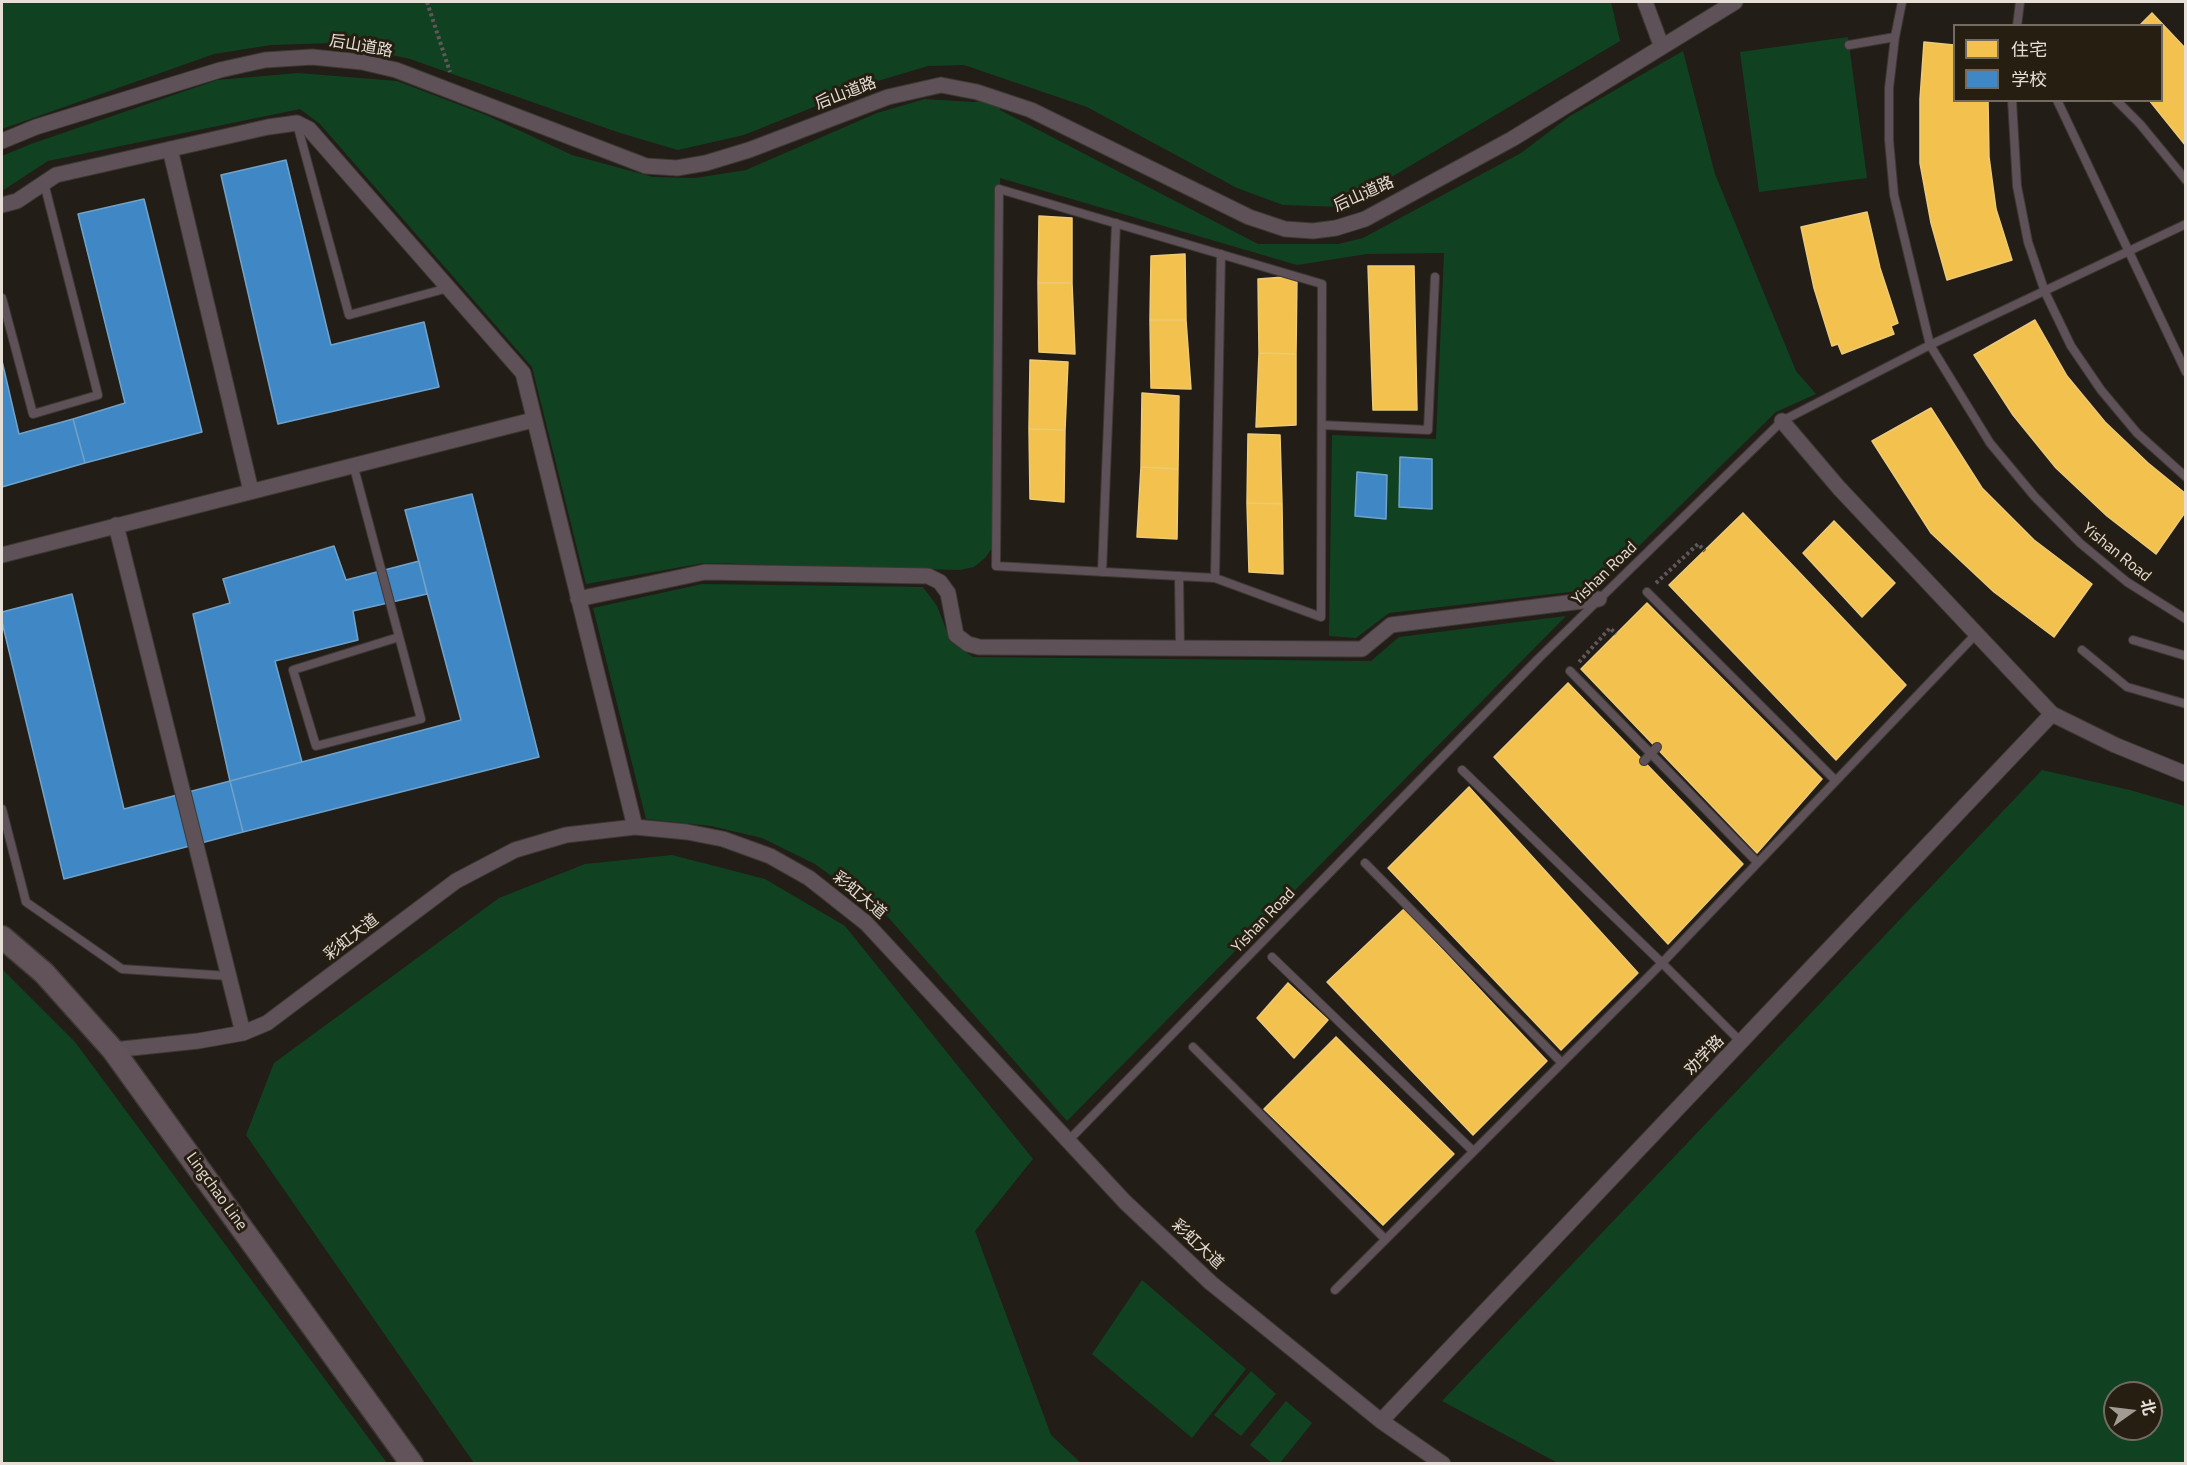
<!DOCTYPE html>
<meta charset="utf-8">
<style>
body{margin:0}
#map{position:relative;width:2187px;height:1465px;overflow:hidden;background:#221d17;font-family:"Titillium Web","Noto Sans SC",sans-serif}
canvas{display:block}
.frame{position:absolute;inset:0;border:3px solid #e6dfd7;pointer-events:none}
.legend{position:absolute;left:1953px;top:24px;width:210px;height:78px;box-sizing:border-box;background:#271e12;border:2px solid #736b61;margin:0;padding:8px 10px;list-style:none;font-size:18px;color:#e6dfd7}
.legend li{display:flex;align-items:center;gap:12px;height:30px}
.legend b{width:30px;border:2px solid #736b61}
.north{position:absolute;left:2103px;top:1381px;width:60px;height:60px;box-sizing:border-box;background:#271e12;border:2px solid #736b61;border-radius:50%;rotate:76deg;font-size:16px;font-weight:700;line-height:24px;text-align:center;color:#e6dfd7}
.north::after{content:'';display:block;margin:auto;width:21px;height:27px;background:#a19b94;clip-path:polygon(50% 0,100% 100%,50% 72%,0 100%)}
</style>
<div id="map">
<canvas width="2187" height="1465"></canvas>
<div class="frame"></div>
<ul class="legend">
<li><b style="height:16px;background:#f2c14e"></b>住宅</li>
<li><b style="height:16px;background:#3f88c5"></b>学校</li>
</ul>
<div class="north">北</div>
</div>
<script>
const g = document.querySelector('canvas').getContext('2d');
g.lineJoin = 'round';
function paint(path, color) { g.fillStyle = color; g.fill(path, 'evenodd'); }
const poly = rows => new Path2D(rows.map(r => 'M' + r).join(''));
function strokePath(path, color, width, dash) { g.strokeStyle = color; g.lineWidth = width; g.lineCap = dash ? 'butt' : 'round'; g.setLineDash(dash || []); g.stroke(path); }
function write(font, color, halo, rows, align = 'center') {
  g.font = font + ' "Titillium Web","Noto Sans SC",sans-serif'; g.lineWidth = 6; g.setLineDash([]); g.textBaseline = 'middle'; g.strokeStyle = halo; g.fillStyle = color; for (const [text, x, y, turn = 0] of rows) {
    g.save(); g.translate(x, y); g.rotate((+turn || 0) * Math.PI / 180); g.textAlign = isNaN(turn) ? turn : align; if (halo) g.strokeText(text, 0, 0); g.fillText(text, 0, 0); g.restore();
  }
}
paint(poly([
 [2,2,1611,2,1620,41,1341,207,1283,205,1237,188,1087,107,964,65,928,66,881,80,744,135,678,150,620,133,410,59,334,43,271,45,214,54,2,129],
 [1848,37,1867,178,1759,192,1740,52],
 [1683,51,1715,174,1796,371,1816,394,1776,412,1595,589,1389,613,1356,638,1329,636,1332,435,1436,439,1444,253,1367,254,1297,265,1000,178,996,543,985,558,974,567,960,570,704,563,586,584,532,367,320,124,300,109,48,161,2,191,2,156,31,144,217,80,298,73,397,81,486,115,572,155,653,177,695,178,746,170,877,113,925,99,974,102,1000,99,1000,110,1258,244,1338,244,1363,238,1521,153,1570,116],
 [702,584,923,587,937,606,951,642,973,657,1371,661,1399,637,1566,616,1067,1121,888,917,815,864,762,838,711,826,646,819,593,608],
 [2042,770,2130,790,2185,806,2185,1463,1558,1463,1442,1401],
 [2115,1393,2151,1393,2151,1429,2115,1429],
 [672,855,765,879,845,926,1033,1159,975,1231,1051,1435,1081,1463,474,1463,246,1135,274,1063,499,898,585,864],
 [2,969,75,1042,387,1463,2,1463],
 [1142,1280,1246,1369,1192,1438,1092,1354],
 [1251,1371,1276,1394,1241,1436,1214,1415],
 [1286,1401,1312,1423,1280,1463,1272,1463,1250,1445]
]), '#104222');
const homes = poly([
 [2152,13,2186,49,2186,146,2149,100,2162,100,2162,26,2139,26,2152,13],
 [1924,42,1954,45,1954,100,1988,100,1989,157,1996,209,2012,260,1947,280,1931,223,1920,163,1920,99,1924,42],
 [1867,212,1880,268,1898,323,1891,326,1894,334,1842,354,1838,344,1832,346,1814,288,1801,227,1867,212],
 [1039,216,1072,218,1072,283,1038,283,1039,216],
 [1185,254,1186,320,1150,320,1151,256,1185,254],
 [1368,266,1414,266,1417,410,1373,410,1368,266],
 [1297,276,1296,354,1259,353,1258,279,1297,276],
 [1038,283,1072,283,1075,354,1039,352,1038,283],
 [1150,320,1186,320,1191,389,1151,388,1150,320],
 [2035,320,2067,376,2105,422,2148,463,2186,494,2186,511,2156,554,2107,516,2056,468,2013,415,1974,355,2035,320],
 [1259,353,1296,354,1296,425,1256,427,1259,353],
 [1030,360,1068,362,1065,430,1029,429,1030,360],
 [1142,393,1179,396,1178,469,1141,467,1142,393],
 [1931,408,1982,488,2034,540,2092,584,2054,637,1994,592,1931,533,1872,441,1931,408],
 [1029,429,1065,430,1064,502,1030,499,1029,429],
 [1248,434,1280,435,1282,504,1247,503,1248,434],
 [1141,467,1178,469,1177,539,1137,537,1141,467],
 [1247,503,1282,504,1283,574,1249,572,1247,503],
 [1743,513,1906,685,1836,760,1669,585,1743,513],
 [1834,521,1895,583,1862,617,1803,553,1834,521],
 [1647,603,1822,779,1757,853,1581,669,1647,603],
 [1568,683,1743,864,1668,944,1494,757,1568,683],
 [1469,787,1638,973,1561,1050,1388,868,1469,787],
 [1404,909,1547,1061,1473,1135,1327,982,1404,909],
 [1288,983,1328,1020,1294,1058,1257,1018,1288,983],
 [1336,1037,1454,1154,1383,1225,1264,1109,1336,1037]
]);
paint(homes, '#f2c14e');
strokePath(homes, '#eeca77', 1.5);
const schools = poly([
 [286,160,331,345,424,322,439,387,278,424,221,175,286,160],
 [144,199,202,432,85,463,73,419,125,403,78,214,144,199],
 [2,361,19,434,73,419,85,463,2,487,2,361],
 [1400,457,1432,459,1432,509,1399,507,1400,457],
 [1357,472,1387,475,1386,519,1355,516,1357,472],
 [472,494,539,757,243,832,230,781,461,720,405,510,472,494],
 [334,546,346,580,419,561,427,594,353,611,358,640,275,661,302,762,230,781,193,614,230,603,223,579,334,546],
 [72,594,124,809,230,781,243,832,64,879,2,622,2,612,72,594]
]);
paint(schools, '#3f88c5');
strokePath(schools, '#71a2ca', 1.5);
const service = poly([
 [2017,26,2020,2],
 [1895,37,1889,88,1889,140,1894,195,1930,345,1990,443,2035,497,2080,543,2127,582,2186,619],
 [1849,45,1895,37,1902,2],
 [2012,100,2017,186,2028,242,2045,292,2071,346,2101,390,2137,433,2186,477],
 [2057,100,2186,372],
 [2116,100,2140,124,2186,180],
 [297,124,349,315,448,288],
 [999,189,1322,284,1321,617,1215,578,996,566,999,189],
 [2,298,33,414,98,395,44,183],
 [1322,425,1428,430,1435,277],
 [353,464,421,719,316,746,293,670,399,637],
 [1102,572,1116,223],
 [1179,576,1180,648],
 [1215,578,1221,254],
 [1647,592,1835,780],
 [2133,640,2186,656],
 [2082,650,2127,687,2186,704],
 [1570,671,1757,862],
 [1644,761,1657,747],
 [2,809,26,902,122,969,229,976],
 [1365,863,1561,1062],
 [1272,957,1473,1151],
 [1741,1042,1662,963,1977,633],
 [1193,1047,1385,1239],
 [1068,1141,1538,659,1782,421,1930,345,2186,224],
 [1335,1290,1662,963,1462,770]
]);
const minor = poly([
 [1645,2,1661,45],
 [2,141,36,127,220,70,265,60,312,57,362,62,396,70,646,166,677,168,706,163,749,150,888,97,941,85,977,92,1031,110,1249,217,1285,229,1313,231,1336,228,1365,219,1512,139,1735,2],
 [170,149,251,491],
 [2,205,17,201,56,175,268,127,297,123,309,129,523,373,635,827],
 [1782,421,1839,488,2052,714,2115,745,2186,774],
 [116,525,243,1033],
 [2,555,533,420],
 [578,599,705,572,928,576,940,582,948,593,956,635,968,644,979,647,1347,649,1362,649,1391,625,1599,599],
 [113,1050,198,1041,243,1033,267,1023,456,881,515,850,566,835,635,827,687,832,723,839,770,856,809,878,866,923,1125,1202,1211,1283,1381,1421,1443,1464],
 [1381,1421,2052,714]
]);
const secondary = poly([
 [2,937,44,973,113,1050,412,1464]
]);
strokePath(service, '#3d3833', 10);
strokePath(minor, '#3d3833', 17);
strokePath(secondary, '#3d3833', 25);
strokePath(poly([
 [427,2,450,72],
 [1656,583,1698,544,1705,551],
 [1579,662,1610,628,1616,634]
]), '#61575a', 4, [3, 3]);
strokePath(service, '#5e5158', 8);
strokePath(minor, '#5e5158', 15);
strokePath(secondary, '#615359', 22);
write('16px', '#e6dfd7', '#271e12', [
 ["后山道路",361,47,10],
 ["后山道路",846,94,-21],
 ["后山道路",1364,195,-24],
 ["Yishan Road",2116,553,39],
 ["Yishan Road",1605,574,-44],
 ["彩虹大道",859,896,40],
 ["Yishan Road",1264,921,-46],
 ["彩虹大道",352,938,-38],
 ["劝学路",1705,1056,-46],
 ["Lingchao Line",216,1192,54],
 ["彩虹大道",1197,1245,43]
]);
</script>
